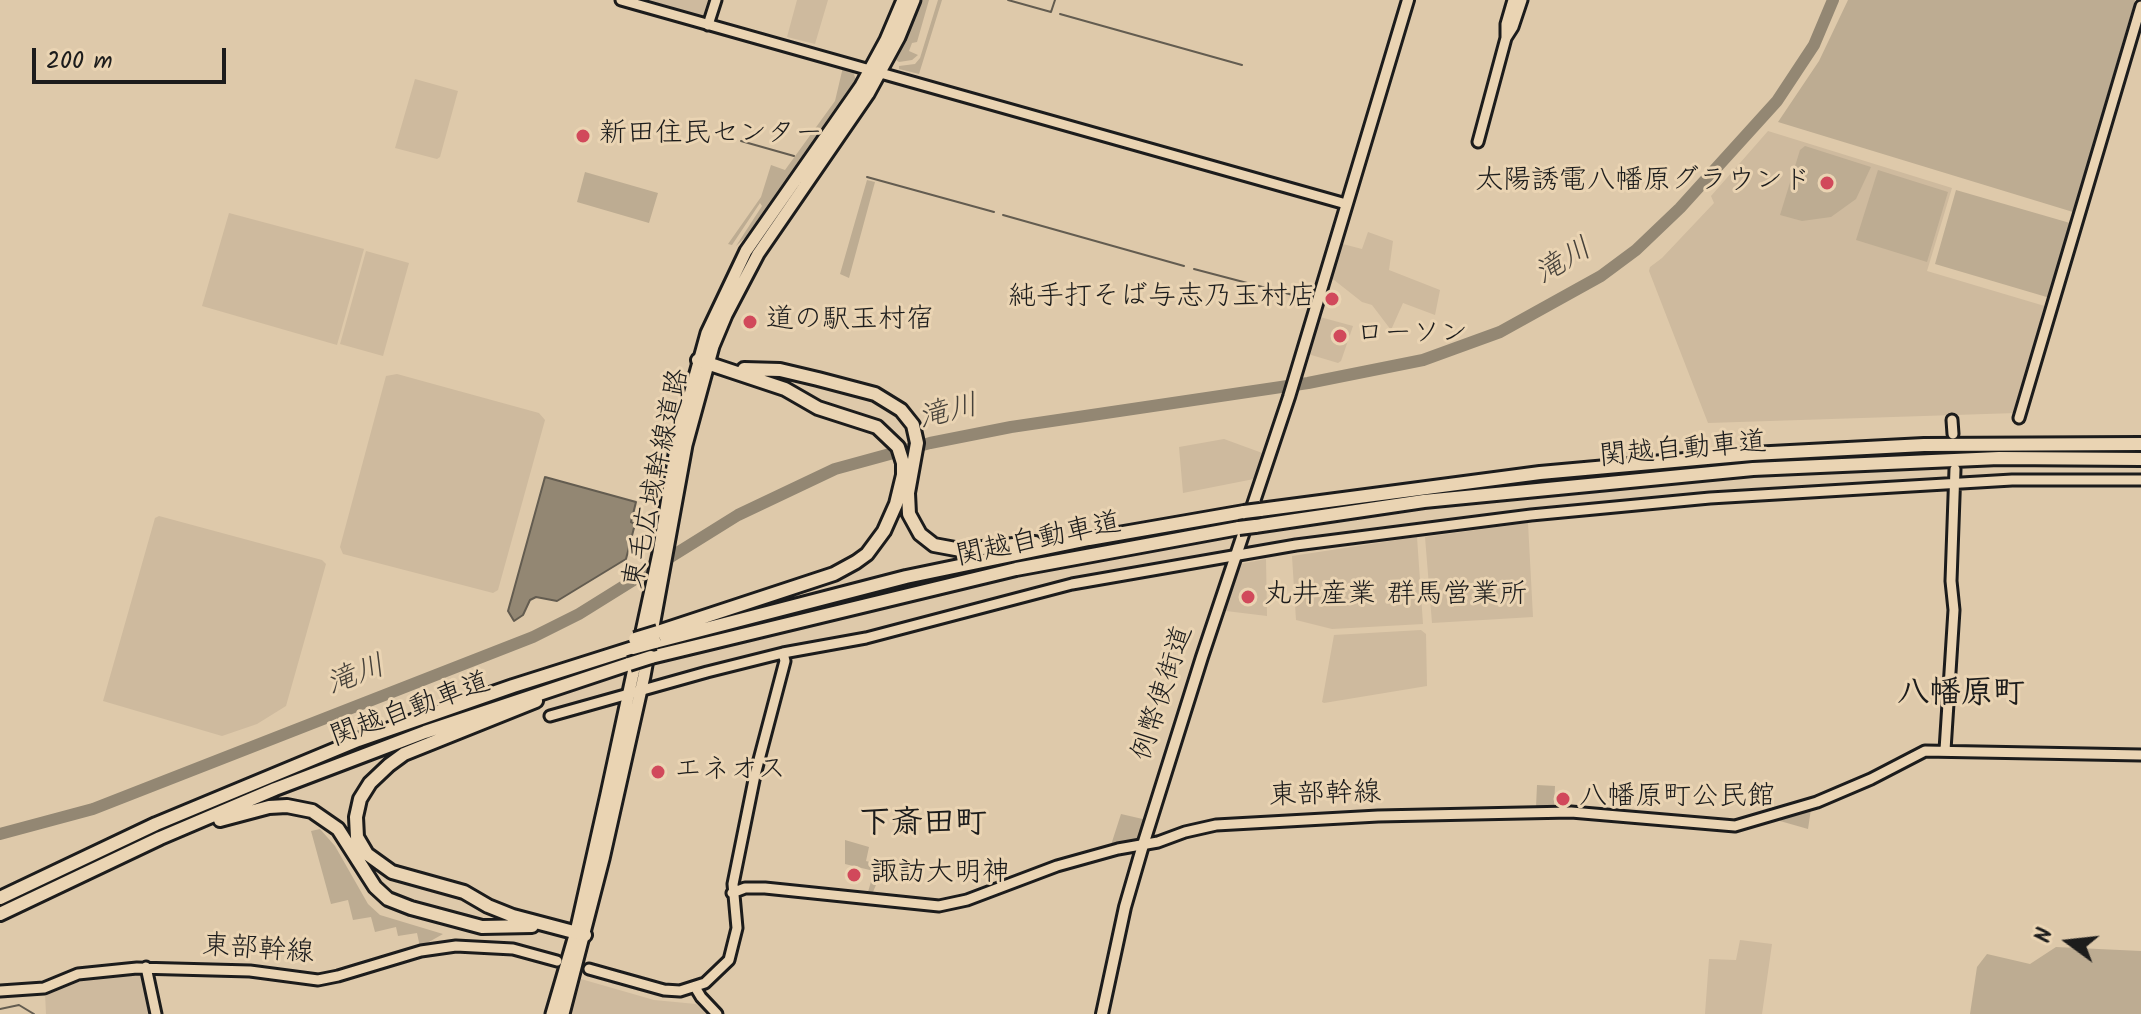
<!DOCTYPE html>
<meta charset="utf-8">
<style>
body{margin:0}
#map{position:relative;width:2141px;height:1014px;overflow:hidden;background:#dec9aa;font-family:Kalam,sans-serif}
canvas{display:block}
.north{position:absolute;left:2029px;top:902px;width:80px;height:80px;-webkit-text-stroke:6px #ead4b3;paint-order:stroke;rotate:285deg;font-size:22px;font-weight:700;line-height:32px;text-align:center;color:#1c1c1c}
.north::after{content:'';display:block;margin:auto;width:28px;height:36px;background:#1c1c1c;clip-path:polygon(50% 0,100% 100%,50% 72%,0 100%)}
.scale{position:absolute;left:32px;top:48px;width:194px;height:36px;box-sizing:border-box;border:4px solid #1c1c1c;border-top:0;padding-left:10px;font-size:24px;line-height:28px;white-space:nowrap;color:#1c1c1c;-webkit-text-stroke:6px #ead4b3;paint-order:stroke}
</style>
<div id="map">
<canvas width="2141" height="1014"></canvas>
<div class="north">N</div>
<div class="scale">200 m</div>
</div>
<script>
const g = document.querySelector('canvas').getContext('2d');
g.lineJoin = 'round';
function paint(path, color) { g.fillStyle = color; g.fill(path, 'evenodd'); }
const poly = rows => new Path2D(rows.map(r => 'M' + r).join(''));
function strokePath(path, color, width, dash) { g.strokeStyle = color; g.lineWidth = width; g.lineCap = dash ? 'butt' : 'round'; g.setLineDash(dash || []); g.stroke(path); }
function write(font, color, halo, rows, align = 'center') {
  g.font = font + ' Kalam,"Klee One",sans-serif'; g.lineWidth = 6; g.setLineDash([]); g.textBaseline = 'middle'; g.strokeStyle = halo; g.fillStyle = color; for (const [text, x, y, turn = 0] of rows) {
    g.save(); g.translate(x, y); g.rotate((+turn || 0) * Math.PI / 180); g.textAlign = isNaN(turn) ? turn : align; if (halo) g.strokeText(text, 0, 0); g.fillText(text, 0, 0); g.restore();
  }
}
paint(poly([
 [636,0,708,0,702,18],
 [797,0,828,0,815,44,787,37],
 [415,79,458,91,440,157,437,159,395,148],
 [1768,131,1952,188,1927,271,2048,307,2016,413,1708,423,1649,271,1650,267,1662,258,1714,203,1711,196],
 [229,213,364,249,337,345,202,306],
 [1368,232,1393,241,1389,270,1440,290,1435,315,1403,303,1391,330,1372,305,1362,302,1329,276,1339,243,1362,249],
 [366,251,409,263,383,356,340,344],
 [1320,317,1353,326,1341,361,1338,363,1308,354],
 [397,374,539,413,545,420,498,590,493,593,343,554,340,547,386,376],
 [1224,439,1265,454,1254,479,1183,493,1179,447],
 [159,516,322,560,326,564,286,706,257,724,222,736,103,701,155,518],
 [1528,523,1533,617,1432,623,1425,537],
 [1417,537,1423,624,1332,629,1296,620,1292,556],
 [1266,559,1267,616,1226,611,1240,564],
 [1421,630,1426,634,1427,686,1324,703,1322,702,1334,635],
 [1740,940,1772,944,1762,1014,1705,1014,1709,959,1736,960],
 [142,973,152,1014,46,1014,45,993,67,982,77,979],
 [581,979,654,1000,696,1004,707,1014,572,1014]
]), '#ceba9e');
paint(poly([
 [923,0,929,0,917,42,912,43,909,51,918,55,912,60,899,62,896,60],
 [938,0,942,0,919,74,899,69,899,66,915,64,920,58],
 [1848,0,2135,0,2073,212,1778,122,1819,61],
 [843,67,852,69,856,80,845,97,750,233,736,246,762,206,760,203,732,245,728,244,761,197,771,165,785,170,835,101],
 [1805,146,1871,167,1856,199,1831,217,1802,221,1780,215,1800,150],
 [1878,170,1948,192,1927,262,1856,240],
 [585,172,658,193,649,223,577,202],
 [867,180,875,182,849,278,840,274],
 [1956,190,2070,223,2050,298,1935,264],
 [1537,785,1555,786,1554,808,1536,807],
 [1811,809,1808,829,1780,821,1781,819],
 [1121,814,1147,820,1141,840,1111,845],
 [320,829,335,846,368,904,380,915,443,934,420,947,417,933,398,936,396,927,375,932,371,917,353,920,348,900,331,904,311,831],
 [845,840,869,847,866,861,884,866,873,892,868,892,874,871,845,864],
 [2056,947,2141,951,2141,1014,1970,1014,1977,967,1987,954,2030,964]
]), '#bdac92');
const water = poly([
 [545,477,636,502,631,522,635,524,626,559,557,601,536,597,530,600,523,615,514,621,508,611,545,477]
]);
paint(water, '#938773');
strokePath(water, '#635c50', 2);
strokePath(poly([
 [1008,0,1051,12,1055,0],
 [1060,14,1242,65],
 [741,141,794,156],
 [867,177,994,212],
 [1003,215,1184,266],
 [1335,226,1340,208],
 [1194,269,1312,300],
 [0,1009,19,1005,34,1014]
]), '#635c50', 2);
strokePath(poly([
 [0,834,93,809,533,637,579,614,738,515,835,469,930,443,1011,427,1308,383,1423,360,1500,332,1601,276,1636,250,1680,208,1777,101,1814,45,1833,0]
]), '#938773', 12);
const tertiary = poly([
 [621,0,1346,204],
 [708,25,716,0],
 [1506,38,1513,27,1522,0],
 [1478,142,1506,38,1506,24,1513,0],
 [2019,418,2141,6],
 [1952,420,1953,434],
 [550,716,707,672,783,653,866,638,1072,584,1296,545,1531,515,1710,498,2012,480,2141,480],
 [1945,750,1954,610,1951,581,1955,469],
 [732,893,745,888,765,888,939,906,967,900,1057,866,1118,849,1158,842,1185,832,1216,825,1378,816,1571,812,1735,826,1817,802,1871,779,1925,751,2141,755],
 [146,967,156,1014],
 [589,969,664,990,680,991,705,983,729,960,737,928,733,884,755,775,785,661,783,653],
 [695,987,701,997,717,1014],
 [0,991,44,988,78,974,137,968,250,971,318,980,338,976,421,951,456,946,513,949,557,961]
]);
const secondary = poly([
 [1102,1014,1125,907,1143,845,1202,657,1289,397,1408,0]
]);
const trunk = poly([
 [552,1014,576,932,607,794,659,553,677,442,707,333,746,251,861,86,886,40,903,0],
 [563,1014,603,859,644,676,686,445,713,346,726,315,758,254,868,94,899,37,914,0]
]);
const motorway = poly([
 [744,369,780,370,818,379,875,394,901,410,913,425,917,443,908,493,909,514,920,534,934,545,961,550,1035,543],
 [1260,510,1540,473,1752,454,1924,445,2141,444],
 [1255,526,1424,501,1753,469,1999,458,2141,459],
 [658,632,834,574,856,562,867,554,884,531,896,504,903,475,903,463,898,447,877,427,818,408,785,389,698,360],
 [655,642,906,577,1089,539,1244,512],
 [651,657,1016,569,1239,528],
 [536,701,404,754,389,765,370,783,360,799,356,817,357,837,367,854,392,872,464,892,488,906,513,916,585,935],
 [220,820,269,807,287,806,312,811,338,829,375,887,388,899,411,908,482,927,532,926],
 [0,898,156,824,358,740,513,686,633,648],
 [0,914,160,838,275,789,425,732,629,664]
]);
strokePath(tertiary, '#1c1c1c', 15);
strokePath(secondary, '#1c1c1c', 16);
strokePath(trunk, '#1c1c1c', 17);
strokePath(motorway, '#1c1c1c', 18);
strokePath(tertiary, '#ead4b3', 9);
strokePath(secondary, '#ead4b3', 10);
strokePath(trunk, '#ead4b3', 11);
strokePath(motorway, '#ead4b3', 12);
const motorwayBridge = poly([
 [1244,512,1260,510],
 [1239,528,1255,526],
 [635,639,658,632],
 [633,648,655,642],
 [629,664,651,657]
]);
strokePath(motorwayBridge, '#1c1c1c', 18, []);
strokePath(motorwayBridge, '#ead4b3', 12);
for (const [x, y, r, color] of [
 [583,136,8,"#d1495b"],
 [1827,183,8,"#d1495b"],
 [1332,299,8,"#d1495b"],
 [750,322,8,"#d1495b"],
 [1340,336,8,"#d1495b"],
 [1248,597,8,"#d1495b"],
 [658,772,8,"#d1495b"],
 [1563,799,8,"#d1495b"],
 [854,875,8,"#d1495b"]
]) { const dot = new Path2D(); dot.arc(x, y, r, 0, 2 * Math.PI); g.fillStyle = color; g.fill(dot); strokePath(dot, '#ead4b3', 3); }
write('28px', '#1c1c1c', '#ead4b3', [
 ["新田住民センター",599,136],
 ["太陽誘電八幡原グラウンド",1811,183,"right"],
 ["純手打そば与志乃玉村店",1316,299,"right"],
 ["道の駅玉村宿",766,322],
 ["ローソン",1356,336],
 ["丸井産業 群馬営業所",1264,597],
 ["エネオス",674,772],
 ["八幡原町公民館",1579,799],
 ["諏訪大明神",870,875]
], 'left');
write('28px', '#1c1c1c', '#ead4b3', [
 ["関越自動車道",1683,452,-5],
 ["東毛広域幹線道路",659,479,-78],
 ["関越自動車道",1039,542,-12],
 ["例幣使街道",1165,694,-72],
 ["関越自動車道",411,712,-20],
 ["東部幹線",1325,797,-2],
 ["東部幹線",258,952,4]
]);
write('italic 30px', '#46413a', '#ead4b3', [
 ["滝川",1565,264,-31],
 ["滝川",949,415,-14],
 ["滝川",357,678,-21]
]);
write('bold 32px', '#1c1c1c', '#ead4b3', [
 ["八幡原町",1961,697],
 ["下斎田町",923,827]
]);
</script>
